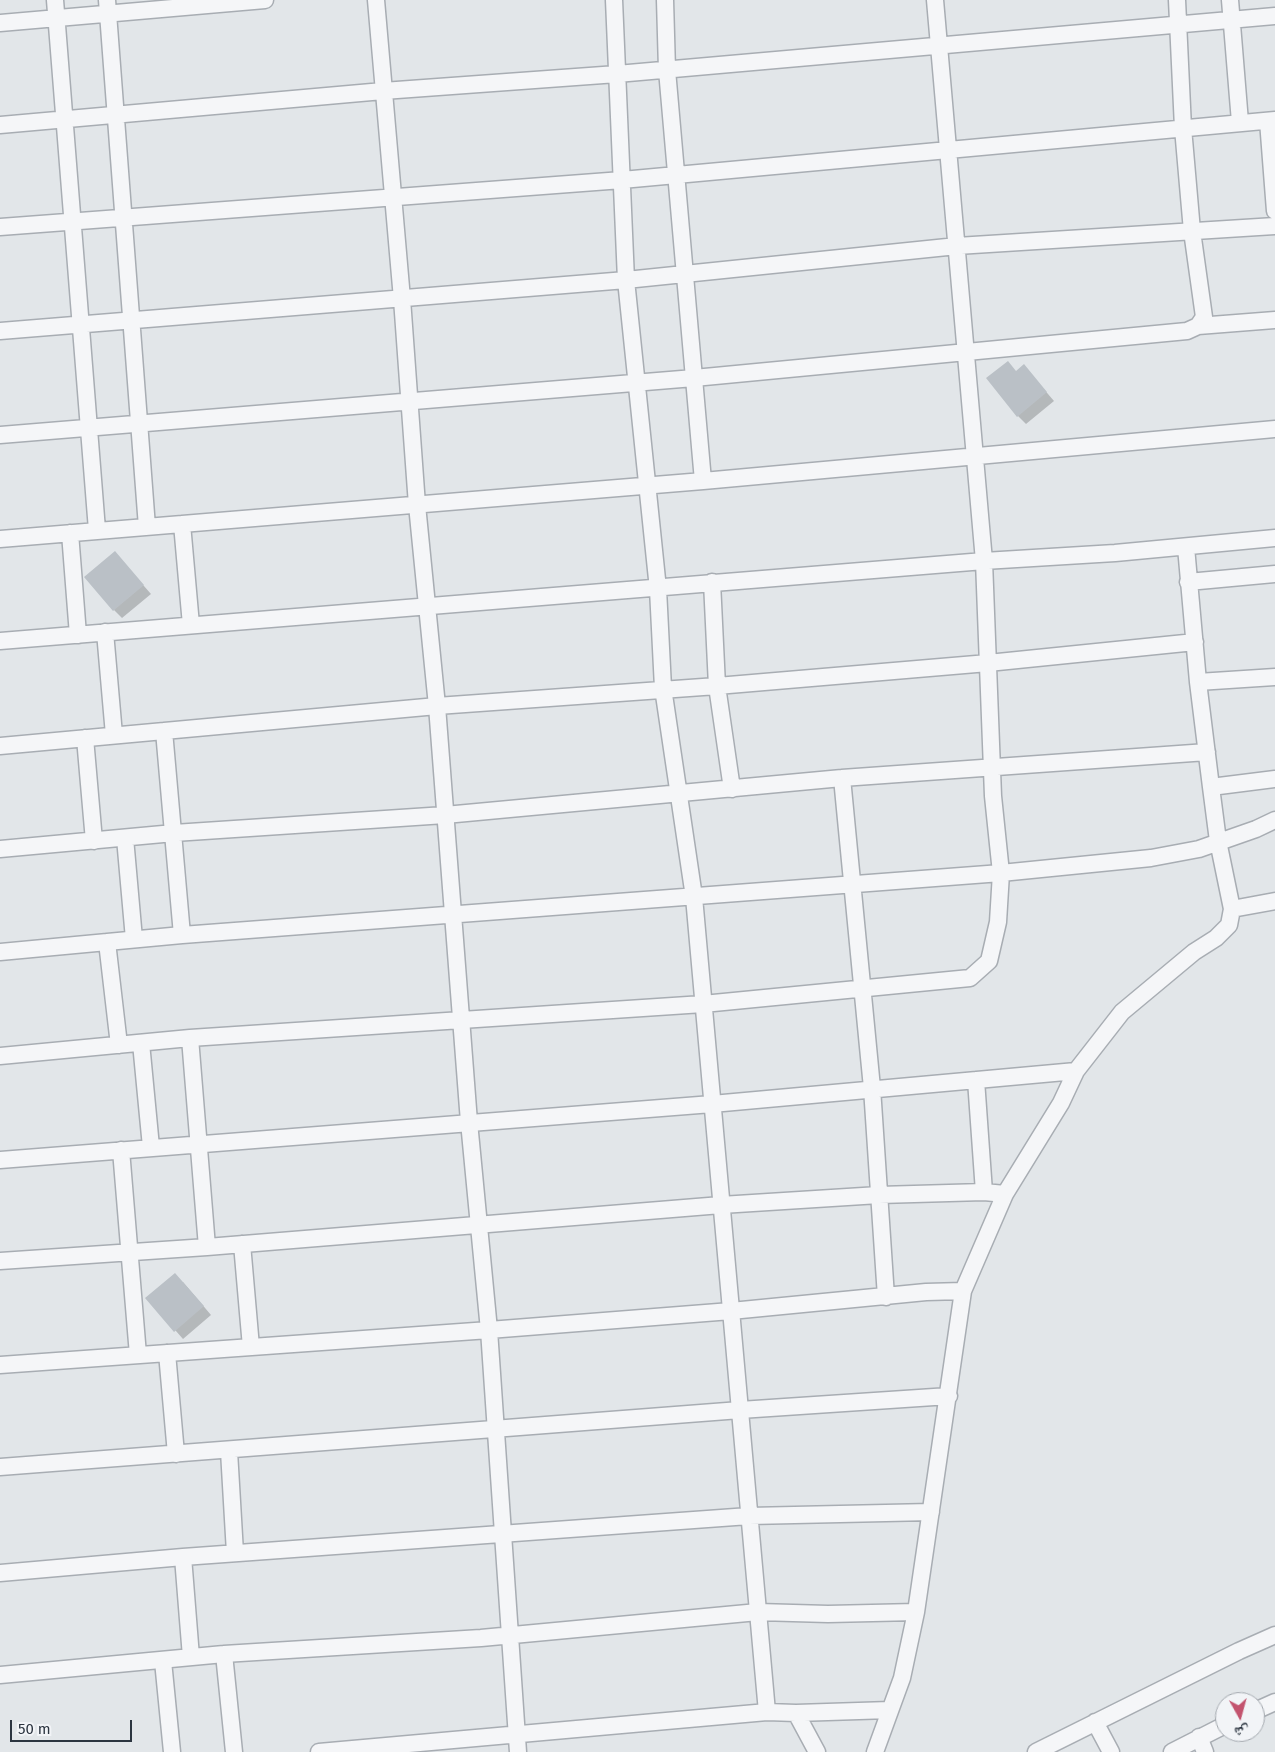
<!DOCTYPE html>
<meta charset="utf-8">
<style>
body{margin:0}
#map{position:relative;width:1275px;height:1752px;overflow:hidden;background:#e2e6e9;font-family:"Fira Sans","Noto Naskh Arabic",sans-serif}
canvas{display:block}
.north{position:absolute;left:1215px;top:1692px;width:50px;height:50px;box-sizing:border-box;background:#f2f4f7;border:1px solid #a3a8ae;border-radius:50%;rotate:173deg;font-size:14px;font-weight:700;line-height:20px;text-align:center;color:#2c3540}
.north::after{content:'';display:block;margin:auto;width:18px;height:22px;background:#c3536e;clip-path:polygon(50% 0,100% 100%,50% 72%,0 100%)}
.scale{position:absolute;left:10px;top:1720px;width:122px;height:22px;box-sizing:border-box;border:2px solid #2c3540;border-top:0;padding-left:6px;font-size:15px;line-height:18px;white-space:nowrap;color:#2c3540;-webkit-text-stroke:4px #f2f4f7;paint-order:stroke}
</style>
<div id="map">
<canvas width="1275" height="1752"></canvas>
<div class="north">ش</div>
<div class="scale">50 m</div>
</div>
<script>
const g = document.querySelector('canvas').getContext('2d');
g.lineJoin = 'round';
function paint(path, color) { g.fillStyle = color; g.fill(path, 'evenodd'); }
const poly = rows => new Path2D(rows.map(r => 'M' + r).join(''));
function strokePath(path, color, width, dash) { g.strokeStyle = color; g.lineWidth = width; g.lineCap = dash ? 'butt' : 'round'; g.setLineDash(dash || []); g.stroke(path); }
paint(poly([
 [1024,366,1054,401,1026,424,1018,416,1017,372],
 [122,561,151,594,122,618,114,610],
 [183,1282,211,1315,183,1339,147,1298]
]), '#0003');
paint(poly([
 [1008,361,1016,371,1024,364,1047,392,1017,417,986,378],
 [115,551,144,585,113,611,84,577],
 [175,1273,204,1306,174,1332,145,1298]
]), '#bac0c6');
const minor = poly([
 [55,0,97,530],
 [107,0,147,527],
 [376,0,402,299,417,505,437,706,469,1122,489,1330,518,1752],
 [665,0,667,70,703,481],
 [1230,0,1240,122],
 [0,23,265,0],
 [1268,121,1275,211],
 [0,125,383,91,617,74,1275,16],
 [0,227,622,180,1275,120],
 [1198,326,1275,320],
 [0,331,626,280,957,246,1275,226],
 [0,435,694,378,1187,331,1198,326,1204,317,1192,231,1183,128,1177,0],
 [182,524,191,625],
 [70,533,78,635],
 [0,539,703,481,1275,429],
 [712,582,717,686,732,789],
 [1188,582,1275,574],
 [105,632,114,735],
 [0,641,984,561,935,0],
 [1198,682,1275,677],
 [164,731,182,935],
 [85,738,94,841],
 [0,746,437,706,717,686,988,663,1195,642],
 [842,778,872,1088,886,1297],
 [1211,787,1275,779],
 [125,838,134,939],
 [0,849,174,833,445,815,842,778,1207,752],
 [1232,909,1275,901],
 [107,942,119,1045],
 [0,952,182,935,1001,873,1151,858,1199,849,1256,829,1275,820],
 [190,1038,207,1247],
 [141,1043,151,1147],
 [0,1056,190,1038,703,1004,970,978,989,961,998,922,1001,873,993,796,984,561,1115,553,1275,538],
 [976,1080,984,1192],
 [121,1150,138,1355],
 [0,1160,712,1104,1076,1071],
 [242,1244,251,1347],
 [0,1261,207,1247,721,1205,879,1195,984,1192,1005,1194],
 [167,1353,176,1454],
 [0,1365,489,1330,731,1311,926,1292,963,1291],
 [229,1451,235,1553],
 [0,1467,740,1410,949,1396],
 [183,1557,191,1657],
 [0,1573,183,1557,749,1516,931,1512],
 [224,1654,234,1752],
 [163,1661,172,1752],
 [0,1675,224,1654,481,1638,758,1612,828,1614,916,1612],
 [1255,1711,1275,1702],
 [767,1712,796,1713,890,1710],
 [796,1713,817,1752],
 [1095,1722,1111,1752],
 [1199,1737,1205,1752],
 [319,1752,767,1712,694,897,663,688,658,589,626,280,614,0],
 [875,1752,902,1678,916,1612,963,1291,1005,1194,1061,1103,1076,1071,1122,1012,1194,952,1216,938,1229,925,1232,909,1218,841,1211,787,1198,682,1186,547],
 [1036,1752,1239,1651,1275,1635],
 [1172,1752,1225,1725]
]);
strokePath(minor, '#a8adb3', 19);
strokePath(minor, '#f5f6f8', 16);
</script>
